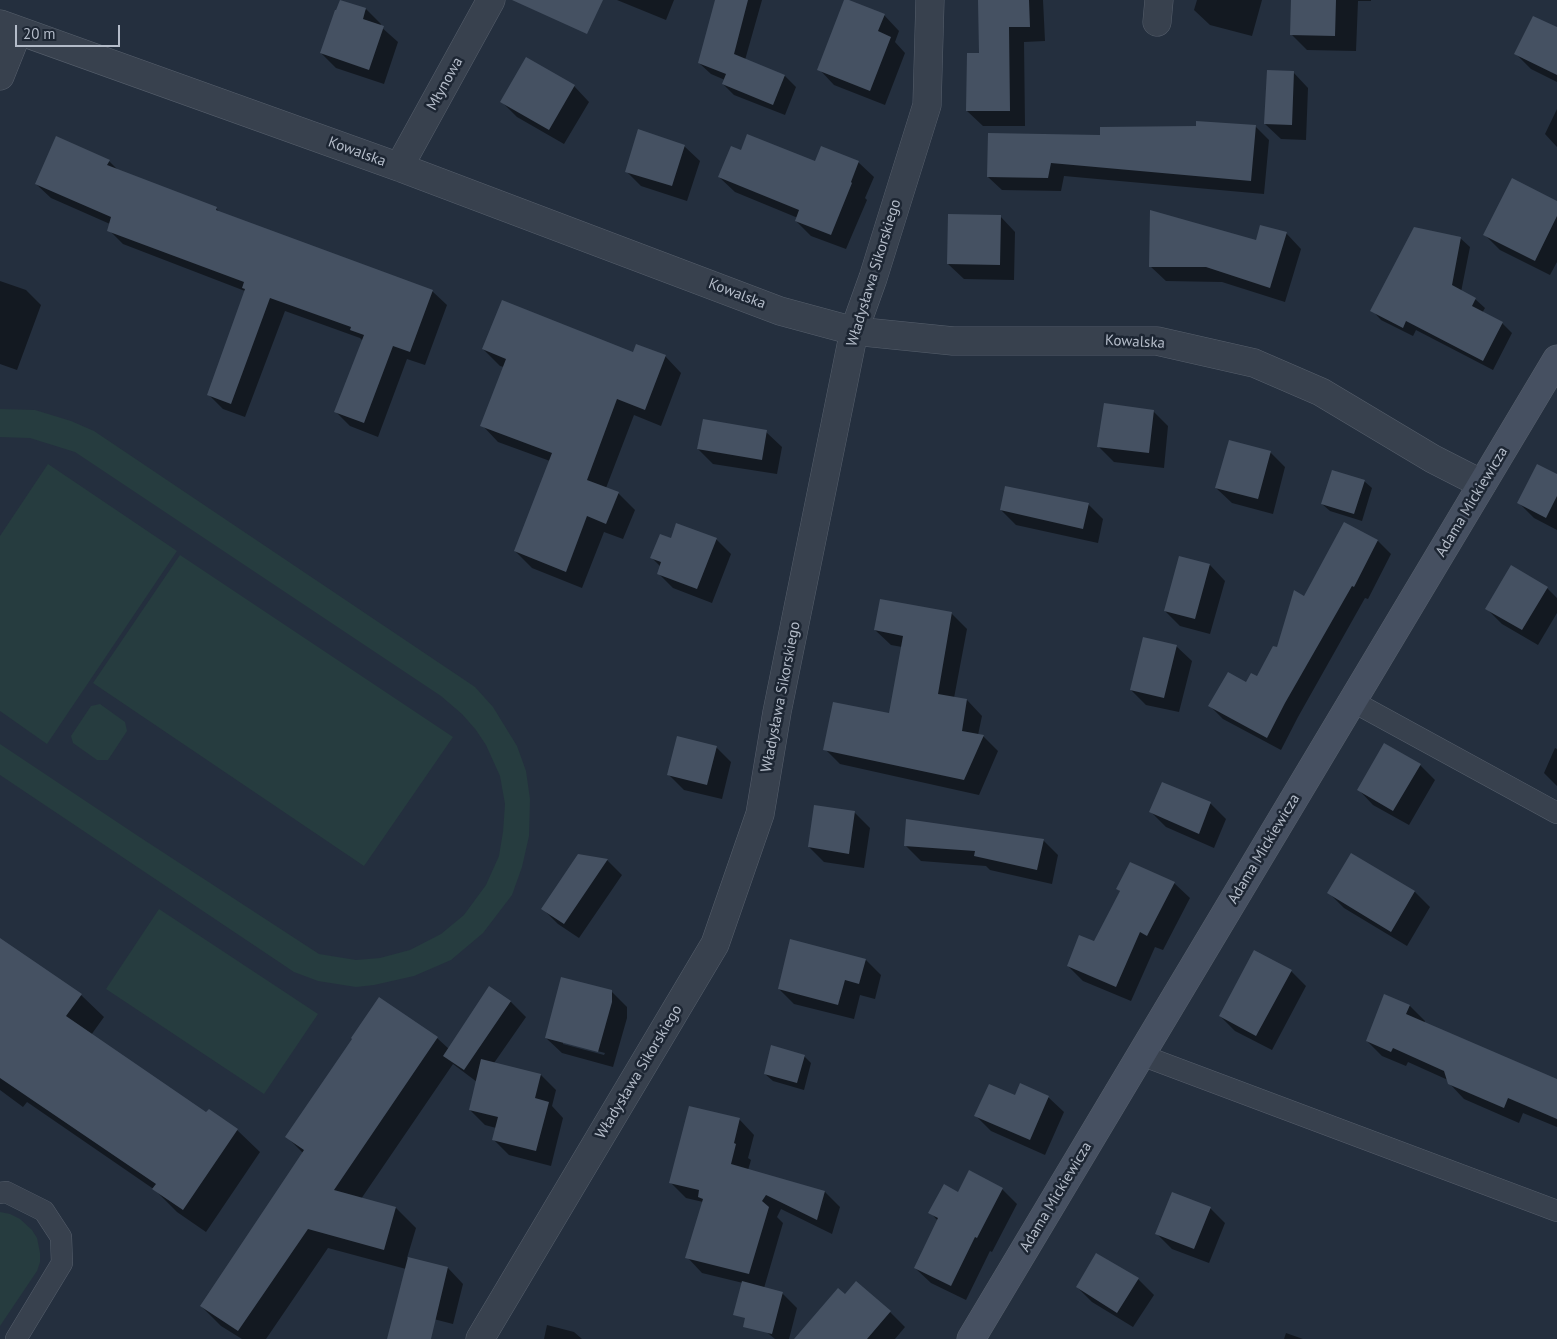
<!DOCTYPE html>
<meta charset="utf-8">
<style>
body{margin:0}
#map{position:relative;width:1557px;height:1339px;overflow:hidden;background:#242f3e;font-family:"PT Sans",sans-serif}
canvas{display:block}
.scale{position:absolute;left:15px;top:25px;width:105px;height:22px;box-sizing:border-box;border:2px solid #b4bcc9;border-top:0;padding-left:6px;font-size:15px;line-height:18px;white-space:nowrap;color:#b4bcc9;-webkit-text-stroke:4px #1d2633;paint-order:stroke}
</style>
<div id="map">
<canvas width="1557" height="1339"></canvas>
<div class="scale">20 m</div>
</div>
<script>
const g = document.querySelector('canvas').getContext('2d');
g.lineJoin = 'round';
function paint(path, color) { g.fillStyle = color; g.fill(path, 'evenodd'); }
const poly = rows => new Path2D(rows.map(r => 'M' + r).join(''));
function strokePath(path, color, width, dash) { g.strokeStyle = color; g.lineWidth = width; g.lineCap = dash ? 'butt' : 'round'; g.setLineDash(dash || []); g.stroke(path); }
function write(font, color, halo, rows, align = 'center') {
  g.font = font + ' "PT Sans",sans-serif'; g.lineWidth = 5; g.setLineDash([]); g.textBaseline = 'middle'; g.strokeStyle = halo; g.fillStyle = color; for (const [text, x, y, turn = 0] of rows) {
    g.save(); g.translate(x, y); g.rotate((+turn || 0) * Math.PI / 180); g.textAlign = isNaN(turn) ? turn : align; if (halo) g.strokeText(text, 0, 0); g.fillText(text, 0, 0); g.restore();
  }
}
paint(poly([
 [0,409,35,410,71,421,94,431,475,687,493,707,517,746,526,771,530,799,529,836,522,867,512,895,483,933,451,960,414,976,374,985,356,987,318,981,294,972,0,775,0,744,138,836,319,954,356,960,380,958,410,950,441,934,464,915,486,885,499,856,503,832,505,804,500,776,486,745,476,730,462,714,441,696,75,452,30,438,0,437],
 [48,464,177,551,47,744,0,711,0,536],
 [180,555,453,737,364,866,93,683],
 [100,704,125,722,127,731,108,760,97,760,73,743,71,736,91,706],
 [159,909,318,1014,264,1094,106,989],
 [0,1212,10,1214,20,1219,32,1230,37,1238,40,1253,40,1262,37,1271,0,1326]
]), '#263c3f');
paint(poly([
 [617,0,674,0,666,20],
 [716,0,762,0,745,60,785,76,796,87,785,115,734,95,723,84,725,80,711,74,699,63],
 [979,0,1043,0,1045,41,1024,42,1025,126,983,126,967,111,981,54],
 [1197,0,1262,0,1252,36,1210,25,1194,10],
 [1292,0,1371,0,1371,1,1358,1,1356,51,1307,50,1291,34],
 [366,9,381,24,380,26,398,42,384,84,336,68,321,53],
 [884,15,899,31,895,42,905,53,885,105,834,85,819,69],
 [1557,29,1557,82,1531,69,1516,54],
 [1293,72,1308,88,1306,140,1281,139,1265,124],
 [574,86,589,102,564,144,517,117,502,102],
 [1557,109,1557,147,1545,134],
 [1255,126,1269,140,1264,194,1064,176,1061,191,1002,190,988,177,1101,136],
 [684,146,700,161,687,201,641,186,626,171],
 [742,152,816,162,858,162,874,177,865,198,867,200,846,249,811,236,796,221,798,218,735,192,719,177],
 [109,161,119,171,216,208,221,214,432,291,447,305,425,365,407,359,378,437,350,426,336,412,363,341,360,338,285,311,245,417,223,409,209,395,245,291,123,244,109,230,110,224,51,198,36,184],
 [1557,202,1557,262,1550,275,1500,250,1485,235],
 [1000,216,1015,232,1014,280,964,279,948,264],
 [1286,233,1301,249,1285,302,1222,282,1166,281,1150,266],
 [1460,238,1470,247,1461,292,1475,299,1485,308,1482,313,1502,323,1512,333,1493,370,1416,330,1413,336,1381,320,1372,310],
 [0,281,26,290,41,305,17,370,0,364],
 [483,349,634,354,665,356,681,373,661,426,634,415,606,488,618,493,635,510,623,539,604,532,582,588,532,568,515,551,550,461,498,442,482,425,504,367,500,366],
 [1153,411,1168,426,1164,468,1114,462,1099,447],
 [766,432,782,447,777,474,713,464,698,449],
 [1270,452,1285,467,1273,514,1232,503,1216,488],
 [1557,476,1557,530,1534,518,1519,503],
 [1364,481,1372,488,1362,521,1330,511,1322,504],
 [1088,504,1103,519,1098,543,1016,525,1001,510],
 [1344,524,1378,541,1391,554,1368,599,1365,598,1298,717,1281,750,1223,719,1210,706,1258,678,1278,649],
 [671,539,716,539,731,554,712,603,673,588,658,573,661,567,652,558],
 [1180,558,1210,565,1225,581,1210,634,1180,626,1165,611],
 [1547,588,1557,598,1557,613,1538,645,1502,624,1487,609],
 [951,613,967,629,954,698,967,700,982,716,978,735,983,736,998,751,979,795,840,764,825,749,890,714,902,647,891,645,875,630],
 [1176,646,1192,661,1179,712,1146,705,1131,690],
 [716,747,731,762,722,799,684,790,668,774],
 [1555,748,1557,749,1557,786,1544,773],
 [1420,765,1435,780,1409,825,1373,805,1358,789],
 [1163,784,1211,804,1226,819,1214,848,1166,827,1151,812],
 [854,812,870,828,864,868,824,862,809,847],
 [1043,840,1058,855,1052,884,990,870,986,866,921,861,905,845],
 [579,855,607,860,622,875,579,938,558,924,543,909],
 [1352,855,1415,892,1430,907,1407,946,1344,908,1329,893],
 [1174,883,1190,898,1163,950,1155,947,1131,1001,1083,981,1068,966,1095,943,1121,892,1118,889],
 [0,940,81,995,104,1017,91,1035,206,1114,237,1130,260,1152,206,1232,177,1212,155,1190,27,1102,23,1107,0,1090],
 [866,960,881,975,875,999,860,995,854,1019,794,1004,779,989],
 [1291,971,1306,986,1272,1050,1235,1031,1220,1016],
 [490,988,511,1002,526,1017,494,1063,541,1075,556,1090,552,1106,563,1118,551,1166,509,1155,494,1140,496,1128,485,1125,470,1110,477,1082,453,1064,361,1199,396,1208,416,1228,407,1258,448,1268,463,1284,453,1324,414,1314,406,1269,328,1248,266,1339,242,1339,221,1326,201,1306,303,1153,287,1137,354,1039,379,998,437,1038,449,1049],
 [611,991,627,1007,627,1018,613,1067,562,1053,546,1038],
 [563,1042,605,1053,604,1055,563,1044],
 [1385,996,1410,1006,1425,1021,1424,1023,1557,1080,1557,1127,1523,1113,1519,1123,1464,1099,1449,1083,1448,1080,1408,1062,1406,1066,1382,1056,1367,1041],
 [804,1056,811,1063,804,1090,773,1081,765,1074],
 [1015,1096,1048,1097,1064,1112,1045,1155,991,1131,976,1116],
 [739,1119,754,1135,748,1158,751,1160,748,1170,825,1192,840,1207,832,1234,781,1209,777,1217,783,1223,764,1288,782,1293,797,1308,789,1339,775,1339,752,1320,743,1283,702,1273,687,1257,703,1202,686,1198,670,1182],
 [1002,1189,1017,1204,992,1252,990,1251,966,1300,931,1283,915,1268,938,1221,930,1212,959,1193],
 [1210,1208,1225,1223,1209,1263,1172,1249,1157,1234],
 [1097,1254,1138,1279,1154,1295,1133,1327,1092,1302,1077,1287],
 [845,1295,890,1312,905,1327,895,1339,796,1339],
 [547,1325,574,1332,582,1339,544,1339],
 [1286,1333,1303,1339,1284,1339]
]), '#0007');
paint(poly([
 [340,0,366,8,363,19,384,26,369,70,320,53,335,10,336,10],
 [512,0,603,0,587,34],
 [715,0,748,0,734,54,785,75,773,105,722,84,726,74,698,63],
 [844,0,849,0,885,14,878,31,891,37,870,91,817,70],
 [978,0,1029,0,1030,27,1009,27,1010,111,966,111,967,53,979,53],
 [1291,0,1336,0,1335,36,1290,35],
 [1533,16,1557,27,1557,75,1514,54],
 [526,57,575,85,549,130,500,102],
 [1267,70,1294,71,1292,125,1264,124],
 [1196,121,1256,125,1251,181,1051,163,1048,178,987,177,988,133,1100,135,1100,127,1196,126],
 [638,129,685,145,672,186,625,172],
 [747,134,815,161,821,146,859,161,851,182,852,183,831,235,795,221,799,210,718,177,731,146,741,150],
 [56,136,110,160,107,165,217,207,216,210,433,290,410,352,393,346,364,423,334,412,364,335,350,330,351,327,270,298,231,404,207,395,245,289,242,288,244,282,107,231,111,217,35,184],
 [1512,178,1557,201,1557,216,1535,261,1483,235],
 [1150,210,1256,240,1260,225,1287,232,1270,288,1206,267,1149,267],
 [948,214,1001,215,1000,265,947,264],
 [1414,227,1461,237,1452,285,1476,298,1472,306,1503,322,1483,361,1406,321,1403,328,1370,311],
 [502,300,633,352,636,344,666,355,645,410,617,399,587,480,619,492,606,524,587,516,566,572,514,551,552,453,480,426,506,359,482,349],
 [1104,403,1154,410,1149,453,1097,447],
 [703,419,767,430,762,460,697,449],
 [1229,440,1271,451,1258,499,1215,488],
 [1537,464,1557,474,1557,496,1546,518,1517,503],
 [1332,470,1365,480,1354,514,1321,504],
 [1005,486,1089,503,1083,529,1000,510],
 [1344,522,1378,540,1354,587,1352,586,1285,703,1267,738,1208,706,1228,672,1246,682,1251,673,1257,676,1273,646,1277,647,1294,590,1304,596],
 [676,523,717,538,697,589,657,574,661,562,650,558,660,534,671,538],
 [1179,556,1210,564,1195,619,1164,611],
 [1511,565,1548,587,1522,630,1485,609],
 [880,599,952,612,938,694,967,699,962,731,984,735,964,780,823,750,833,702,889,713,903,636,874,630],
 [1143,637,1177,645,1164,698,1130,690],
 [677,736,717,746,707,785,667,775],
 [1384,743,1421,764,1393,811,1357,790],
 [1162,782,1211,802,1199,834,1149,812],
 [814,805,855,811,849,854,808,847],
 [906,819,1044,839,1037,870,974,856,975,851,904,846],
 [1351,853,1415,891,1391,932,1327,893],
 [578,854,608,859,564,924,541,909],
 [1130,862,1175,882,1147,936,1140,932,1116,987,1067,966,1079,935,1094,941,1120,891,1116,889],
 [0,938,82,994,66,1016,206,1112,209,1109,238,1129,183,1210,152,1189,156,1184,0,1078],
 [790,939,866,959,859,984,845,980,838,1005,778,989],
 [1254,950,1292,970,1256,1036,1219,1016],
 [561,977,612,990,612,1002,598,1052,545,1038],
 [489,986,511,1001,464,1070,443,1056],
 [1384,994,1410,1005,1406,1014,1557,1079,1557,1119,1508,1098,1504,1108,1448,1084,1444,1071,1393,1048,1391,1052,1366,1041],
 [379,997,438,1037,334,1190,396,1207,384,1250,308,1229,238,1331,200,1306,304,1150,285,1137,352,1039,351,1038],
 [771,1045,805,1055,797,1083,764,1074],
 [481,1059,541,1074,535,1098,549,1102,536,1151,492,1140,498,1117,469,1110],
 [1020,1083,1049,1096,1030,1140,974,1116,989,1084,1015,1095],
 [689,1106,740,1118,734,1143,736,1144,731,1164,825,1191,817,1220,766,1195,762,1201,769,1207,749,1274,685,1258,703,1199,698,1197,699,1190,669,1183],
 [969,1170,1003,1188,977,1238,975,1237,951,1286,914,1268,938,1218,928,1213,944,1184,958,1192],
 [1172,1192,1211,1207,1194,1249,1155,1234],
 [1096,1253,1139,1278,1117,1313,1076,1287],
 [408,1257,448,1267,431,1339,387,1339],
 [742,1281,783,1292,772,1334,743,1327,745,1318,733,1315],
 [856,1281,891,1311,867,1339,794,1339,838,1288,845,1294]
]), '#455162');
const lane = poly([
 [1352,701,1557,813],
 [1141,1055,1557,1211],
 [0,1193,6,1192,44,1211,61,1237,62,1263,16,1339]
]);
const street = poly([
 [1157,22,1159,0],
 [0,24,399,167,780,311,854,331,953,341,1157,341,1254,363,1321,392,1433,459,1482,484],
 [0,76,18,31],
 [399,167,491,0],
 [480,1339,715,944,760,814,777,712,854,331,873,278,927,105,930,0]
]);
const secondary = poly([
 [971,1339,1557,359]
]);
strokePath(lane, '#565f6c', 22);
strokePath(street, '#565f6c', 29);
strokePath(secondary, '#565f6c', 29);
strokePath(lane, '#38414e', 21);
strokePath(street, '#38414e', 28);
strokePath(secondary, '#465061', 28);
write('15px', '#b4bcc9', '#1d2633', [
 ["Młynowa",445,84,-61],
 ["Kowalska",357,152,20],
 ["Władysława Sikorskiego",874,273,-73],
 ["Kowalska",737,294,21],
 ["Kowalska",1135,342,3],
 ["Adama Mickiewicza",1472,502,-59],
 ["Władysława Sikorskiego",781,697,-79],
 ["Adama Mickiewicza",1264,849,-59],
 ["Władysława Sikorskiego",639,1072,-59],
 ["Adama Mickiewicza",1056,1197,-59]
]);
</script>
